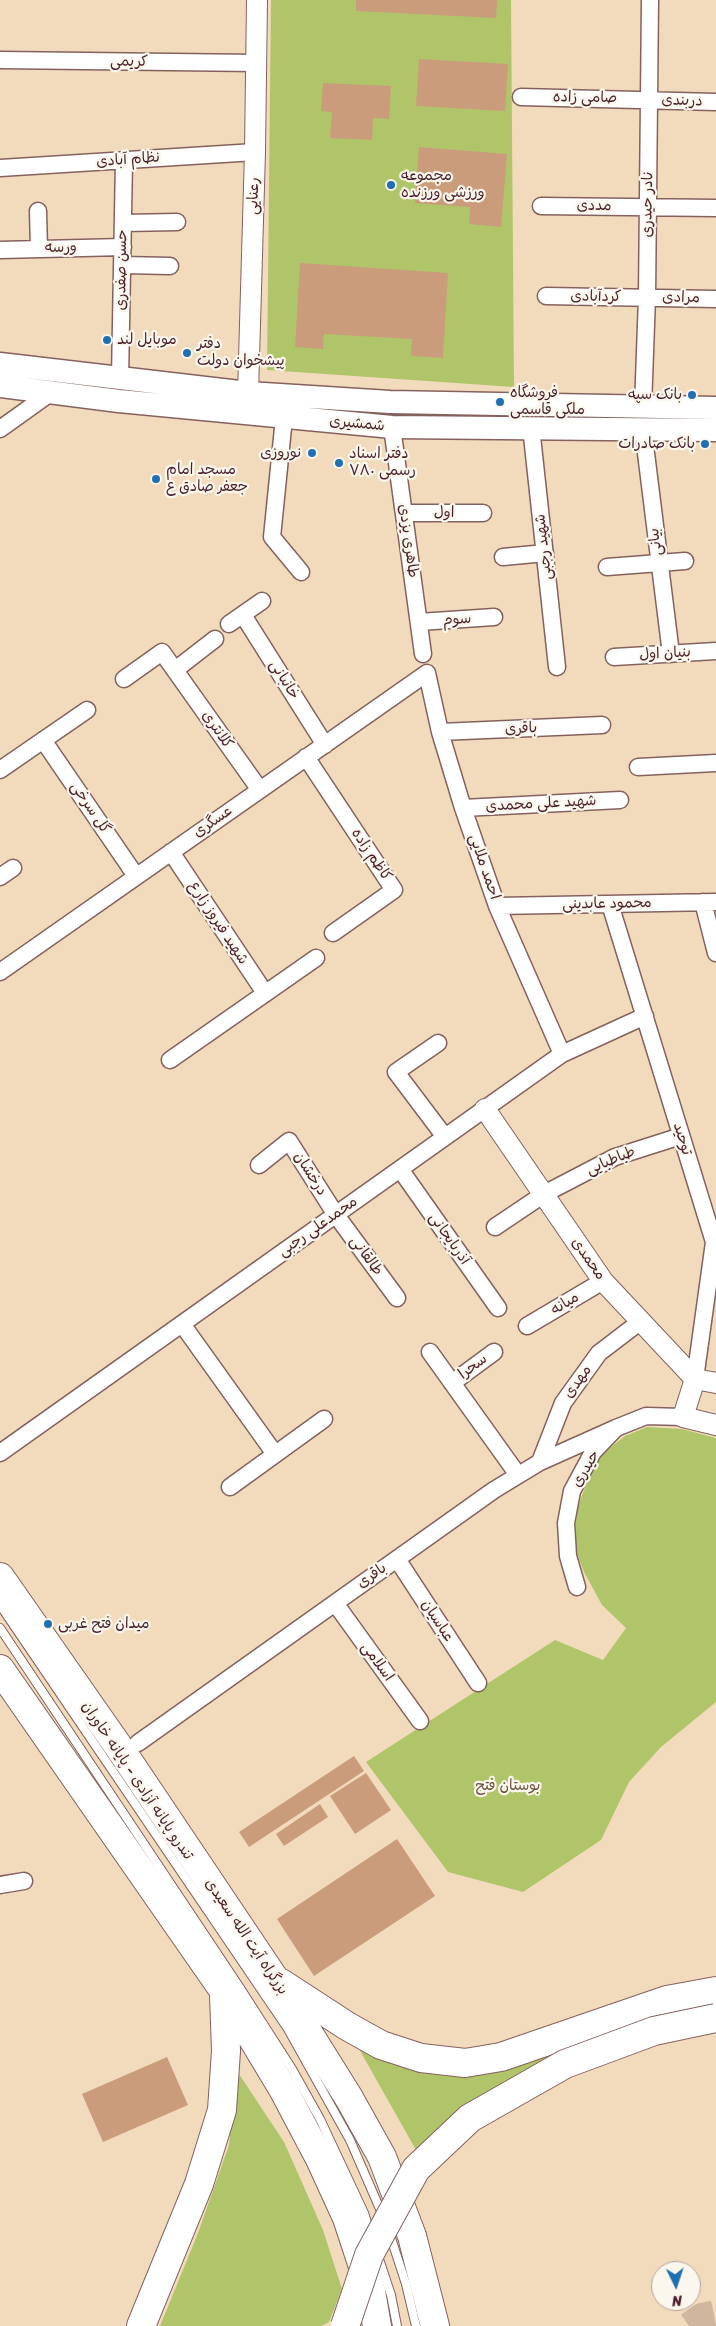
<!DOCTYPE html>
<meta charset="utf-8">
<style>
body{margin:0}
#map{position:relative;width:716px;height:2326px;overflow:hidden;background:#f2dbbc;font-family:Sriracha,sans-serif}
canvas{display:block}
.north{position:absolute;left:651px;top:2261px;width:50px;height:50px;box-sizing:border-box;background:#fbf7ec;border:1px solid #b4a19f;border-radius:50%;rotate:176deg;font-size:14px;font-weight:700;line-height:20px;text-align:center;color:#4a1f2b}
.north::after{content:'';display:block;margin:auto;width:18px;height:22px;background:#1f6fb2;clip-path:polygon(50% 0,100% 100%,50% 72%,0 100%)}
</style>
<div id="map">
<canvas width="716" height="2326"></canvas>
<div class="north">N</div>
</div>
<script>
const g = document.querySelector('canvas').getContext('2d');
g.lineJoin = 'round';
function paint(path, color) { g.fillStyle = color; g.fill(path, 'evenodd'); }
const poly = rows => new Path2D(rows.map(r => 'M' + r).join(''));
function strokePath(path, color, width, dash) { g.strokeStyle = color; g.lineWidth = width; g.lineCap = dash ? 'butt' : 'round'; g.setLineDash(dash || []); g.stroke(path); }
function write(font, color, halo, rows, align = 'center') {
  g.font = font + ' Sriracha,"Playpen Sans Arabic",sans-serif'; g.lineWidth = 4.5; g.setLineDash([]); g.textBaseline = 'middle'; g.strokeStyle = halo; g.fillStyle = color; for (const [text, x, y, turn = 0] of rows) {
    g.save(); g.translate(x, y); g.rotate((+turn || 0) * Math.PI / 180); g.textAlign = isNaN(turn) ? turn : align; if (halo) g.strokeText(text, 0, 0); g.fillText(text, 0, 0); g.restore();
  }
}
paint(poly([
 [271,0,511,0,514,387,267,370],
 [647,1427,682,1429,716,1438,716,1702,661,1747,629,1782,601,1840,523,1892,448,1872,366,1762,555,1640,603,1660,626,1628,602,1605,584,1572,574,1546,577,1509,590,1474,602,1454,625,1436],
 [591,2036,450,2118,416,2150,354,2040,396,2060],
 [235,2068,284,2142,323,2230,342,2289,329,2322,321,2326,160,2326,198,2233,229,2145]
]), '#b0c569');
paint(poly([
 [356,0,497,0,496,18,356,11],
 [419,59,508,64,505,111,416,106],
 [323,83,391,86,389,119,373,118,372,140,330,138,332,112,321,111],
 [419,147,507,154,501,227,469,224,470,207,415,203],
 [300,263,448,273,443,358,411,356,412,339,324,334,323,349,295,347],
 [354,1756,364,1771,249,1847,239,1832],
 [366,1773,391,1810,355,1834,330,1796],
 [320,1804,328,1817,284,1846,276,1834],
 [397,1839,435,1896,314,1976,277,1919],
 [167,2057,188,2105,103,2142,82,2094]
]), '#ca9c7c');
strokePath(poly([
 [689,2326,702,2317,716,2314]
]), '#d0b59f', 28, [28, 14]);
const service = poly([
 [0,1605,288,2029,350,2140,383,2216],
 [0,1628,240,1988,292,2069,320,2119,364,2213,371,2235],
 [389,2232,406,2284,416,2326],
 [378,2256,391,2295,397,2326]
]);
const minor = poly([
 [0,60,257,63],
 [521,97,716,102],
 [0,168,255,152],
 [541,206,716,208],
 [38,211,39,249],
 [123,223,177,222],
 [0,250,123,247],
 [123,265,170,266],
 [546,296,716,299],
 [120,379,124,160],
 [643,407,647,297,650,0],
 [284,418,272,537,301,572],
 [392,427,423,654],
 [531,427,557,667],
 [0,429,49,394],
 [643,429,671,654],
 [404,513,483,513],
 [503,557,545,553],
 [607,567,685,561],
 [243,615,325,745],
 [419,622,494,617],
 [229,624,262,601],
 [614,657,716,651],
 [175,670,215,639],
 [124,679,162,652,260,790],
 [440,732,602,725],
 [43,740,136,876],
 [306,757,394,890,333,933],
 [638,767,716,763],
 [0,770,87,710],
 [463,808,620,800],
 [171,852,265,993],
 [0,877,13,868],
 [703,902,716,953],
 [610,904,714,1242,695,1379],
 [497,906,716,902],
 [0,972,427,673,440,732,463,808,497,906,562,1054],
 [438,1043,396,1072,445,1137],
 [170,1060,316,958],
 [259,1165,289,1141,336,1215,397,1298],
 [400,1169,498,1308],
 [495,1227,544,1194,615,1157,681,1136],
 [182,1324,275,1454],
 [527,1326,603,1281],
 [430,1352,518,1475],
 [452,1383,494,1352],
 [0,1453,562,1054,645,1016],
 [540,1462,563,1403,599,1353,641,1321],
 [230,1487,324,1419],
 [397,1559,478,1683],
 [577,1587,568,1556,566,1523,572,1491,593,1452,616,1428,646,1416,683,1417],
 [335,1603,420,1721],
 [138,1743,494,1490,540,1462,616,1428],
 [0,1885,24,1881]
]);
const tertiary = poly([
 [248,393,255,152,257,0],
 [485,1109,603,1281,695,1379,716,1383],
 [695,1379,683,1417,716,1425]
]);
const secondary = poly([
 [0,364,248,393,390,402,716,408],
 [0,386,119,401,392,427,716,430]
]);
const trunk = poly([
 [0,1577,123,1753,274,1978,349,2098,382,2157,412,2236,435,2326],
 [0,1669,224,1991,283,2089,320,2159,347,2218,371,2291,377,2326],
 [281,1983,347,2026,381,2045,421,2058,465,2063,501,2057,667,2000,716,1991],
 [141,2326,199,2184,222,2110,226,2051,224,1995]
]);
strokePath(service, '#85615e', 10);
strokePath(minor, '#85615e', 19);
strokePath(tertiary, '#85615e', 22);
strokePath(secondary, '#85615e', 25);
strokePath(trunk, '#85615e', 30);
strokePath(service, '#fff', 8);
strokePath(minor, '#fff', 16);
strokePath(tertiary, '#fff', 20);
strokePath(secondary, '#fff', 22);
strokePath(trunk, '#fff', 28);
const trunkBridge = poly([
 [345,2326,369,2255,416,2169,470,2118,565,2064,654,2031,716,2018]
]);
strokePath(trunkBridge, '#85615e', 30, []);
strokePath(trunkBridge, '#fff', 28);
for (const [x, y, r, color] of [
 [391,185,5,"#1f6fb2"],
 [107,340,5,"#1f6fb2"],
 [187,353,5,"#1f6fb2"],
 [692,395,5,"#1f6fb2"],
 [500,402,5,"#1f6fb2"],
 [705,444,5,"#1f6fb2"],
 [312,453,5,"#1f6fb2"],
 [339,463,5,"#1f6fb2"],
 [156,479,5,"#1f6fb2"],
 [48,1624,5,"#1f6fb2"]
]) { const dot = new Path2D(); dot.arc(x, y, r, 0, 2 * Math.PI); g.fillStyle = color; g.fill(dot); strokePath(dot, '#fbf7ec', 2); }
write('15px', '#4a1f2b', '#fbf7ec', [
 ["کریمی",129,62,1],
 ["صامی زاده",585,98,1],
 ["دربندی",682,101,2],
 ["نظام آبادی",128,160,-4],
 ["رعنایی",254,196,-88],
 ["نادر حیدری",648,204,-89],
 ["مددی",594,206,1],
 ["ورسه",61,248,-1],
 ["حسن صفدری",122,270,-89],
 ["کردآبادی",596,297,1],
 ["مرادی",681,298,1],
 ["شمشیری",357,424,5],
 ["اول",444,513],
 ["طاهری یزدی",408,541,82],
 ["بیانی",656,542,-97],
 ["شهید رجبی",544,547,-96],
 ["سوم",457,620,-4],
 ["بنیان اول",665,654,-3],
 ["خانبانی",284,680,58],
 ["باقری",521,729,-2],
 ["کلانتری",217,730,55],
 ["شهید علی محمدی",541,804,-3],
 ["گل سرخی",90,808,56],
 ["عسگری",213,822,-35],
 ["کاظم زاده",371,855,56],
 ["احمد ملایی",484,867,71],
 ["محمود عابدینی",607,904,-1],
 ["شهید فیروز زارع",218,923,57],
 ["توحید",682,1139,73],
 ["طباطبایی",611,1161,-23],
 ["درخشان",310,1174,57],
 ["محمدعلی رجبی",318,1227,-35],
 ["آذربایجانی",449,1239,55],
 ["طالقانی",366,1256,54],
 ["محمدی",588,1259,55],
 ["میانه",565,1304,-31],
 ["سحرا",473,1367,-37],
 ["مهدی",578,1382,-54],
 ["حیدری",586,1469,-59],
 ["باقری",372,1576,-35],
 ["عباسیان",437,1621,57],
 ["اسلامی",377,1662,54],
 ["تندرو پایانه آزادی - پایانه خاوران",137,1781,56],
 ["بزرگراه آیت الله سعیدی",246,1937,56]
]);
write('15px', '#4a1f2b', '#fbf7ec', [
 ["مجموعه",401,176],
 ["ورزشی ورزنده",401,193],
 ["موبایل لند",117,340],
 ["دفتر",197,344],
 ["پیشخوان دولت",197,361],
 ["فروشگاه",510,393],
 ["ملکی قاسمی",510,410],
 ["بانک سپه",682,395,"right"],
 ["بانک صادرات",695,444,"right"],
 ["نوروزی",302,453,"right"],
 ["دفتر اسناد",349,454],
 ["رسمی ۷۸۰",349,471],
 ["مسجد امام",166,470],
 ["جعفر صادق ع",166,487],
 ["میدان فتح غربی",58,1624]
], 'left');
write('15px', '#69513e', '#fbf7ec', [
 ["بوستان فتح",508,1786]
]);
</script>
